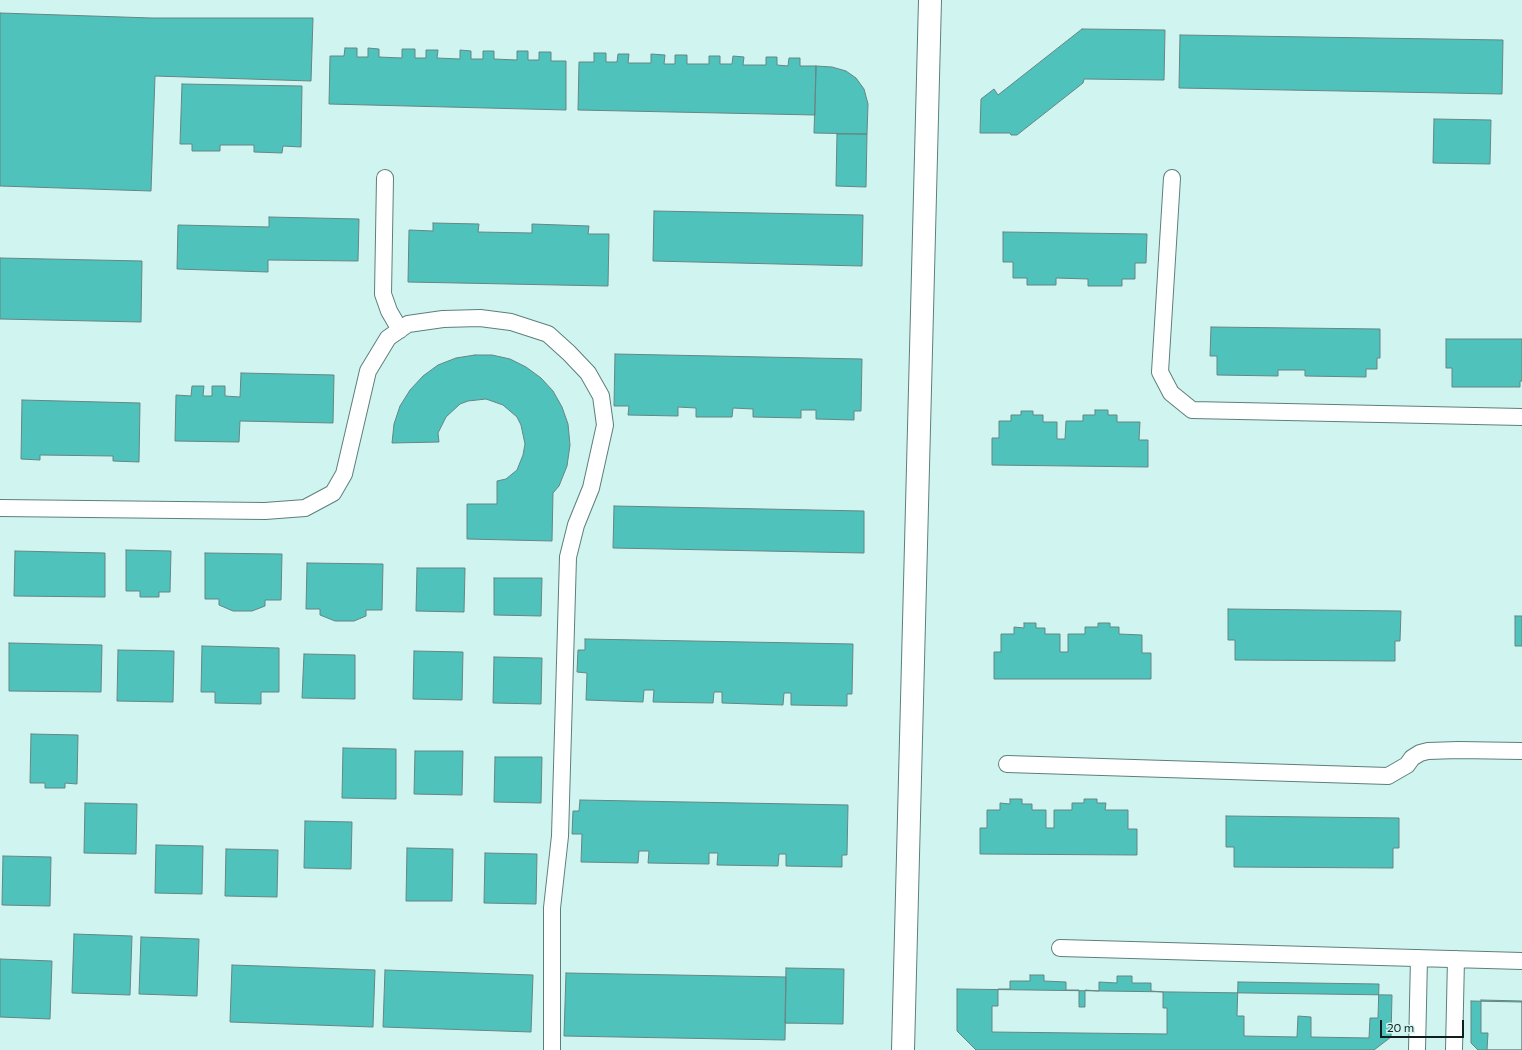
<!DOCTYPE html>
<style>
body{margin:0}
#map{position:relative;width:1522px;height:1050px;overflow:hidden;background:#d0f5f1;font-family:Commissioner,sans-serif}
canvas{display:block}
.scale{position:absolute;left:1380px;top:1020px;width:84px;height:18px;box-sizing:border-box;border:2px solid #101e1d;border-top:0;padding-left:5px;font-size:12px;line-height:14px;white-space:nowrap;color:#101e1d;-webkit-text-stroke:3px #d0f5f1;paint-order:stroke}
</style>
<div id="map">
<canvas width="1522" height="1050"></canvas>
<div class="scale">20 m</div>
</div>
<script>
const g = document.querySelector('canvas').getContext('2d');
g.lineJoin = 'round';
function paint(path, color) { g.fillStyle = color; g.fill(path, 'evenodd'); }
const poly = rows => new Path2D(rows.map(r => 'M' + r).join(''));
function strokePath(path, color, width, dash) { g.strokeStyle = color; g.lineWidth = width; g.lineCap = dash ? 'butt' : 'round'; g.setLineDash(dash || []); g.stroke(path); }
const building = poly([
 [0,13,152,18,313,18,311,81,155,76,151,191,0,186,0,13],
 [1082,29,1165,30,1164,80,1084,79,1083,83,1017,135,1011,135,1010,133,980,133,981,99,994,89,998,95,1082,29],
 [1180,35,1503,40,1502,94,1179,88,1180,35],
 [345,48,357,48,357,57,368,57,368,48,379,49,379,57,402,58,402,49,415,49,415,58,426,58,426,50,438,50,437,58,460,59,460,50,471,51,471,59,483,59,483,51,494,51,494,59,517,60,517,51,528,51,528,60,539,60,539,52,551,52,551,61,566,61,566,110,329,104,330,56,344,56,345,48],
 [594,53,606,53,606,62,617,62,618,54,629,54,628,63,651,63,651,54,665,55,664,64,675,64,675,55,687,55,687,64,709,64,709,56,720,56,720,64,732,64,733,56,744,57,743,65,766,65,766,57,777,57,777,65,788,66,789,58,800,58,800,66,816,66,815,115,578,110,579,62,594,62,594,53],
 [816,66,832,67,846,71,856,78,864,89,868,104,867,134,814,133,816,66],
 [182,84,302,86,301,147,283,146,282,153,254,152,254,145,220,145,220,151,192,151,192,144,180,144,182,84],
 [1434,119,1491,120,1490,164,1433,163,1434,119],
 [837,134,867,134,866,187,836,186,837,134],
 [654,211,863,215,862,266,653,261,654,211],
 [269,217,359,219,358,261,268,260,268,272,177,269,178,225,269,227,269,217],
 [433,223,479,224,478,232,532,233,532,224,589,226,588,234,609,234,608,286,408,282,409,230,433,231,433,223],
 [1003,232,1147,234,1146,263,1135,263,1135,279,1122,279,1122,286,1088,286,1088,279,1056,278,1056,285,1027,285,1027,278,1013,278,1013,262,1003,262,1003,232],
 [0,258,142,261,141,322,0,319,0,258],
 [1211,327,1380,329,1380,358,1377,358,1377,369,1366,369,1366,377,1305,376,1305,370,1278,370,1278,376,1217,375,1217,356,1210,356,1211,327],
 [1446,339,1522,339,1522,381,1520,381,1520,387,1452,387,1452,368,1446,368,1446,339],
 [615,354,862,359,861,411,854,411,854,420,816,419,816,410,801,410,801,418,753,417,753,409,733,408,732,417,696,417,696,408,678,407,678,416,628,415,629,406,614,406,615,354],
 [475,355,492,355,510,359,526,367,541,378,553,391,562,407,568,424,570,445,567,466,559,486,553,493,552,541,467,539,467,504,497,504,497,481,506,479,517,470,523,455,525,444,521,425,517,417,503,405,486,399,468,401,460,404,446,417,438,433,439,442,392,443,394,424,400,406,410,390,423,376,438,365,456,358,475,355],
 [241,373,334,375,333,423,240,421,239,442,175,441,176,395,191,396,192,386,204,386,203,396,212,396,212,386,225,386,225,396,240,397,241,373],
 [22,400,140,403,139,462,113,461,113,456,40,455,40,460,21,459,22,400],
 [1095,410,1108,410,1108,415,1117,415,1117,422,1140,422,1139,440,1148,440,1148,467,992,465,992,438,999,438,999,421,1011,421,1011,415,1021,415,1021,411,1033,411,1033,415,1043,415,1043,422,1057,422,1057,439,1065,439,1066,421,1083,421,1083,415,1095,415,1095,410],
 [614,506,864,511,864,553,613,548,614,506],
 [126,550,171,551,170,592,159,592,159,597,140,597,140,591,126,591,126,550],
 [15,551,105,553,105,597,14,596,15,551],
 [205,553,282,554,281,600,265,600,265,606,252,611,233,611,219,605,219,599,205,599,205,553],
 [307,563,383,564,382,610,366,610,366,616,354,621,335,621,320,615,320,609,306,609,307,563],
 [417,568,465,568,464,612,416,611,417,568],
 [494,578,542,578,541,616,494,615,494,578],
 [1228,609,1401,611,1400,641,1395,641,1395,661,1235,660,1235,640,1228,640,1228,609],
 [1515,616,1522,616,1522,646,1515,646,1515,616],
 [1024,623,1036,623,1036,628,1045,628,1045,634,1060,634,1060,652,1068,652,1068,634,1085,634,1085,627,1098,627,1098,623,1110,623,1110,627,1119,627,1119,634,1142,635,1142,653,1151,653,1151,679,994,679,994,652,1001,652,1001,634,1014,634,1014,627,1024,628,1024,623],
 [585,639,853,644,852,694,847,694,847,706,791,705,791,693,784,693,783,705,722,703,722,692,714,692,713,703,653,702,654,690,644,690,643,702,586,700,587,673,577,672,578,650,585,650,585,639],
 [9,643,102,645,101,692,9,691,9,643],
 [202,646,279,648,279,692,261,692,261,704,215,703,215,692,201,692,202,646],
 [118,650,174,651,173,702,117,701,118,650],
 [414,651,463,652,462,700,413,699,414,651],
 [304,654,355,655,355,699,302,698,304,654],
 [494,657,542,658,541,704,493,703,494,657],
 [31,734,78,735,77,784,65,783,65,788,45,788,45,783,30,783,31,734],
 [343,748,396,749,396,799,342,798,343,748],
 [415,751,463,751,462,795,414,794,415,751],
 [495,757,542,757,541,803,494,802,495,757],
 [1010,799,1022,799,1022,804,1032,804,1032,810,1046,810,1046,828,1054,828,1054,810,1072,810,1072,803,1084,803,1084,799,1097,799,1097,803,1106,803,1105,810,1128,810,1128,829,1137,829,1137,855,980,854,980,828,987,828,987,810,1000,810,1000,803,1010,804,1010,799],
 [580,800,848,805,847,855,842,855,842,867,786,866,786,854,779,854,778,866,717,865,718,853,709,853,709,864,648,863,649,851,639,851,638,863,581,862,582,834,572,834,573,811,579,811,580,800],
 [85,803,137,804,136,854,84,853,85,803],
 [1226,816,1399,818,1399,848,1393,848,1393,868,1234,867,1234,847,1226,847,1226,816],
 [305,821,352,822,351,869,304,868,305,821],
 [156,845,203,846,202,894,155,893,156,845],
 [407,848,453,849,452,901,406,901,407,848],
 [226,849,278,850,277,897,225,896,226,849],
 [485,853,537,854,536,904,484,903,485,853],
 [3,856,51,857,50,906,2,905,3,856],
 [74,934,132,936,130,995,72,993,74,934],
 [141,937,199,939,197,996,139,994,141,937],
 [0,959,52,961,50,1019,0,1017,0,959],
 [232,965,375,970,373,1027,230,1022,232,965],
 [786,968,844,969,843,1024,785,1023,786,968],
 [385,970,533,975,531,1032,383,1027,385,970],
 [566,973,786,977,785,1040,564,1036,566,973],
 [1030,975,1044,975,1044,981,1066,982,1066,990,1079,990,1079,1007,1085,1007,1085,990,1099,991,1099,982,1117,983,1117,976,1132,976,1132,983,1151,983,1151,991,1163,992,1163,1008,1167,1008,1167,1034,992,1032,992,1006,998,1006,998,989,1010,989,1010,981,1030,981,1030,975],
 [1238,982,1379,984,1378,1018,1370,1018,1369,1038,1311,1037,1311,1017,1298,1016,1297,1037,1244,1036,1244,1016,1237,1016,1238,982],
 [957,989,1392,995,1391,1037,1374,1050,976,1050,957,1031,957,989],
 [1481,1000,1522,1001,1522,1050,1487,1050,1488,1033,1481,1033,1481,1000],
 [1471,1001,1522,1002,1522,1050,1478,1050,1471,1043,1471,1001]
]);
paint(building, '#4ec2bb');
strokePath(building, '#658684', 1);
const service = poly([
 [385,178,383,294,389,311,400,330],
 [1172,178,1160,372,1171,393,1192,410,1522,417],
 [0,508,265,511,305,508,333,493,344,474,368,371,388,338,408,324,443,319,480,318,511,322,548,334,569,353,588,373,601,396,605,425,591,488,576,525,568,557,560,836,552,908,552,1050],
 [1007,764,1388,776,1407,765,1412,758,1420,753,1428,751,1458,750,1522,751],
 [1060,948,1522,961],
 [1417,1050,1419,958],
 [1454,1050,1456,959]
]);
const tertiary = poly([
 [903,1050,930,0]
]);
strokePath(service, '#5d7f7c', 18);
strokePath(tertiary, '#5d7f7c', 24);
strokePath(service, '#fff', 16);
strokePath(tertiary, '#fff', 22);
</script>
